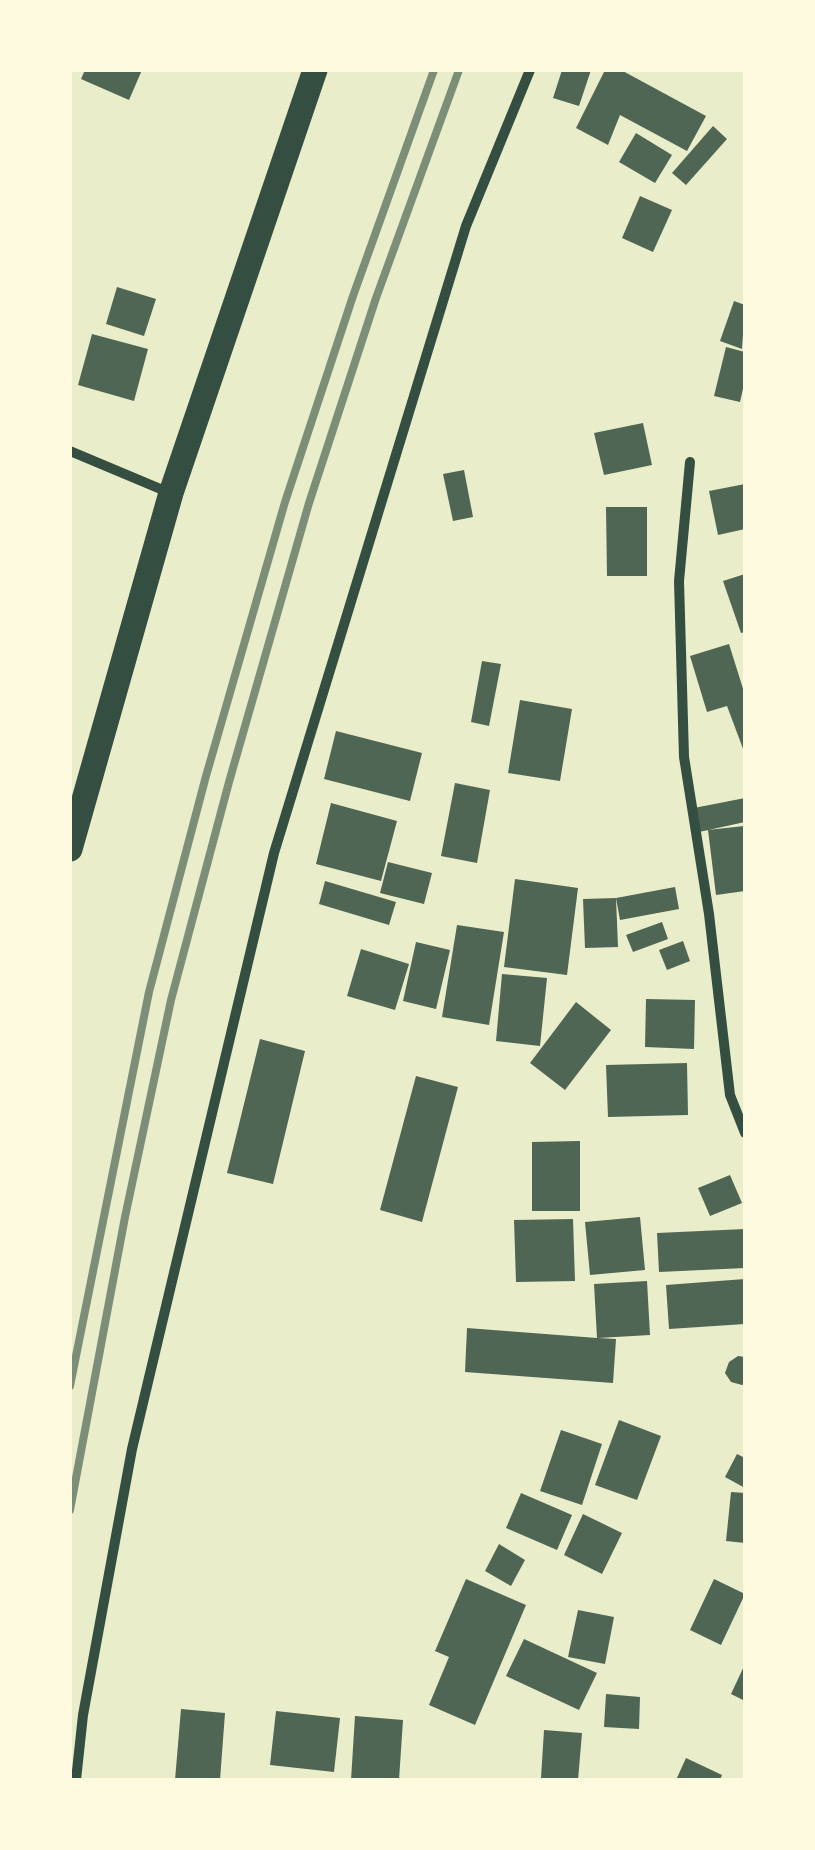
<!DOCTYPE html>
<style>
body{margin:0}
#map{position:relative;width:815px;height:1850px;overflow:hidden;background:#e9edc9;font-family:Jost,sans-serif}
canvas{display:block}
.frame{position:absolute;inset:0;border:72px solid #fefae0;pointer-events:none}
</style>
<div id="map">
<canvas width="815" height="1850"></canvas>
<div class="frame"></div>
</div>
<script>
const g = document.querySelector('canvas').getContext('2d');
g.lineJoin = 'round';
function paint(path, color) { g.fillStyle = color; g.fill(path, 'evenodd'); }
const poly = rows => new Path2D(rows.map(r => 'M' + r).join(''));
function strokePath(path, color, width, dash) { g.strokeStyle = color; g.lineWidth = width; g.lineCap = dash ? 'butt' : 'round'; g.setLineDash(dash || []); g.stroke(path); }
paint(poly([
 [85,70,142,70,129,100,81,79],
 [562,70,591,70,579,106,553,98],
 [605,70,621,70,706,116,687,151,620,115,608,145,576,128],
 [713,126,727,139,686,185,672,173],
 [636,133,672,155,655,183,619,162],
 [640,196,672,210,653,252,622,238],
 [117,287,156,299,144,336,106,324],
 [734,301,745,305,742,349,720,341],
 [92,334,148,349,134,401,78,385],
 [726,347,745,352,745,380,740,402,714,396],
 [643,423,652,465,604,475,594,433],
 [464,470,473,517,453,521,443,474],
 [745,484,745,529,718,535,709,491],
 [606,507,647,507,647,576,607,576],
 [745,574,745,632,741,633,723,581],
 [729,644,745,695,745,754,727,706,707,712,690,656],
 [482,661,501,664,489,726,471,722],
 [520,700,572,709,560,781,508,773],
 [336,731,422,753,410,801,324,779],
 [455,783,490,790,477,863,441,856],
 [745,798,745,822,699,832,694,808],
 [331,803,397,821,381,881,316,864],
 [744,826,745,891,716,895,708,830],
 [388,862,432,873,424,904,380,893],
 [515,879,578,888,567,975,504,967],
 [325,881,396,902,389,925,319,904],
 [675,887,679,909,620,920,616,898,618,947,585,948,583,899,616,898],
 [662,922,668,939,633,952,626,935],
 [457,925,504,932,489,1025,442,1017],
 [683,941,690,961,667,970,659,950],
 [416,942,450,950,436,1009,403,1001],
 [361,949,409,964,395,1010,347,996],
 [502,974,547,978,540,1046,496,1041],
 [646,999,695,1000,694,1049,645,1047],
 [576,1002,611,1030,565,1090,530,1063],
 [260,1039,305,1051,273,1184,227,1173],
 [687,1063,688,1115,608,1117,606,1065],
 [416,1076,458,1087,422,1222,380,1210],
 [580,1141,580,1211,532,1211,532,1142],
 [730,1175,742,1203,710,1216,698,1188],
 [640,1217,645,1270,590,1275,585,1222],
 [573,1219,575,1281,516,1282,514,1220],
 [745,1229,745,1268,659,1272,657,1233],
 [745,1279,745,1324,669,1329,666,1285],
 [647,1281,650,1335,598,1338,616,1339,613,1383,465,1372,467,1328,597,1338,594,1284],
 [738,1356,745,1357,745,1384,742,1385,731,1382,725,1373,729,1362],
 [619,1420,661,1436,637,1500,595,1485],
 [561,1430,602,1444,582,1505,540,1491],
 [737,1454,745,1458,745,1488,725,1477],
 [731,1492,745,1493,745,1543,726,1541],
 [521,1493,572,1515,557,1550,506,1528],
 [583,1514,622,1533,602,1574,564,1555],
 [499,1544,525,1560,511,1586,485,1571],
 [466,1579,526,1605,475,1725,429,1705,449,1657,435,1651],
 [714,1579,745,1594,721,1645,690,1630],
 [578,1610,614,1617,605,1664,568,1657],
 [524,1639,597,1673,579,1710,506,1676],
 [745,1664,745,1701,731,1694],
 [606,1694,640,1697,639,1729,604,1727],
 [181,1709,225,1713,220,1780,175,1780],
 [276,1711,340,1718,334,1772,270,1765],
 [355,1716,403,1720,399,1780,351,1780],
 [544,1730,582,1733,578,1780,541,1778],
 [686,1758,722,1775,720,1780,676,1780]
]), '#4f6655');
strokePath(poly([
 [70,451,170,493],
 [690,462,679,581,684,757,709,914,730,1095,745,1133],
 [76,1780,83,1715,132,1449,274,853,466,226,530,70]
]), '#344e41', 10);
strokePath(poly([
 [70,849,171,493,315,70]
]), '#344e41', 25);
strokePath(poly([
 [70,1386,149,992,206,776,285,502,353,296,434,70],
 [70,1510,125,1217,171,1000,229,782,309,503,376,298,459,70]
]), '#7c8e77', 8);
</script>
